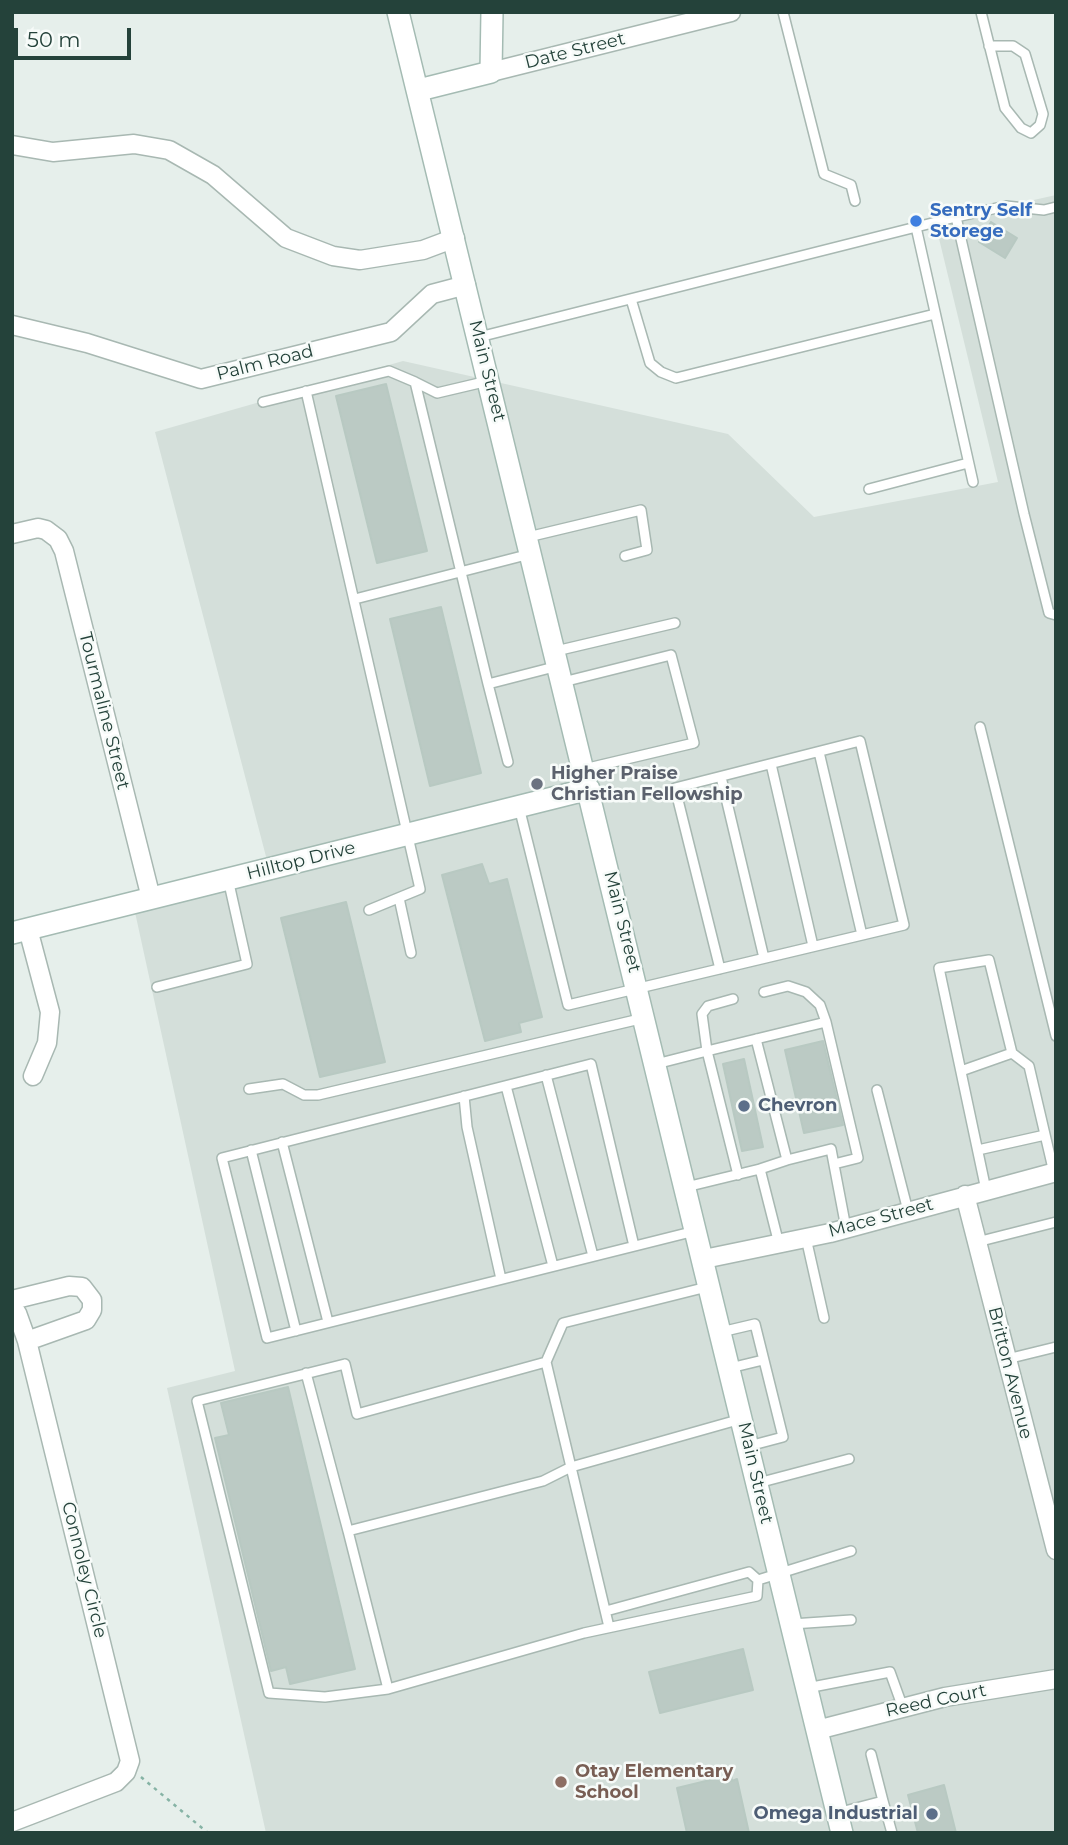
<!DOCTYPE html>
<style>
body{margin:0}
#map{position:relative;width:1068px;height:1845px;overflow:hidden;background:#e6efeb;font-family:Montserrat,sans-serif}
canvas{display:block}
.frame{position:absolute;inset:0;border:14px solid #24423a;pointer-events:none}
.scale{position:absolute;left:14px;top:28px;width:117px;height:32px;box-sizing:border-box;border:4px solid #24423a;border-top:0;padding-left:9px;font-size:21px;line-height:24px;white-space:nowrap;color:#24423a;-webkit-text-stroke:5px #f7fbf9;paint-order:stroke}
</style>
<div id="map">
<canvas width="1068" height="1845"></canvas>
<div class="frame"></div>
<div class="scale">50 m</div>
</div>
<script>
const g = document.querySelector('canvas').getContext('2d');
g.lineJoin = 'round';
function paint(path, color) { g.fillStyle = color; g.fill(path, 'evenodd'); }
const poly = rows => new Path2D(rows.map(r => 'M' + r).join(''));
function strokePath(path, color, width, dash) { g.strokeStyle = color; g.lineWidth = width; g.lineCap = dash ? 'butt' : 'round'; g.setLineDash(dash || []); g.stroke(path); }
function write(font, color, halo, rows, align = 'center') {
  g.font = font + ' Montserrat,sans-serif'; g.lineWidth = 5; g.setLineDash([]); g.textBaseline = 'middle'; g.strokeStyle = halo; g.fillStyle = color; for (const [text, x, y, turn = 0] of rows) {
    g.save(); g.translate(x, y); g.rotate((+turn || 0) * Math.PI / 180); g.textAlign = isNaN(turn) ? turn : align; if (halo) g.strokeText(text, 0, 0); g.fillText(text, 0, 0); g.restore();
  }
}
paint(poly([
 [1056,195,1056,1833,266,1833,167,1388,235,1371,133,903,269,868,155,432,403,361,728,434,814,517,998,482,935,222]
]), '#d4dfda');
const building = poly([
 [991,222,1017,238,1005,258,979,242,991,222],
 [386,384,427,551,377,563,336,396,386,384],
 [441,607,481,773,430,786,390,619,441,607],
 [482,864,489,884,507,879,542,1017,519,1023,521,1032,485,1041,442,875,482,864],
 [346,902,385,1062,320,1077,281,918,346,902],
 [823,1041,843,1125,804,1133,785,1050,823,1041],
 [744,1059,763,1147,742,1151,723,1064,744,1059],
 [288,1387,355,1669,290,1684,286,1667,271,1671,215,1438,229,1435,221,1403,288,1387],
 [743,1649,753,1690,660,1713,649,1672,743,1649],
 [731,1775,732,1781,737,1779,749,1833,687,1833,677,1788,731,1775],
 [944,1785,956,1833,918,1833,908,1795,944,1785]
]);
paint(building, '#bbcac4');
strokePath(building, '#b8c9c2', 2);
const lane = poly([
 [783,12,824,174,851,185,855,201],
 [981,12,1005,108,1021,128,1031,133,1040,125,1043,114,1025,54,1013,46,989,46],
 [956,217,1024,514,1049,613,1056,615],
 [916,227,973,482],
 [631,299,650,363,661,372,676,378,935,314],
 [479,337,956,217,1006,206,1044,210,1056,207],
 [488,381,437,393,415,382,488,684],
 [306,391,420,889,369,910],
 [263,402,389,371,415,382],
 [869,489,968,463],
 [528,537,641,510,647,550,625,556],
 [355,599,530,554],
 [556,651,675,623],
 [563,682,671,655,694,743,584,769],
 [980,727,1056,1036],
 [819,752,862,935],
 [508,762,488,684,558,666],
 [771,764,813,946],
 [721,777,764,958],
 [519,807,568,1005,904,925,860,741,675,788,720,969],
 [399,898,411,953],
 [157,987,247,964,228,879],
 [764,992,788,986,806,992,820,1005,826,1022],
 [733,999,708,1006,702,1014,707,1051,826,1022,858,1158,834,1164],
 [756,1039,787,1160,760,1169],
 [656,1064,707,1051,738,1175],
 [961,1071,1012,1053],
 [546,1075,593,1256],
 [506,1086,553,1266],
 [249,1089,283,1084,304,1095,318,1095,644,1018],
 [877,1090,908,1211],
 [464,1096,467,1127,501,1279],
 [282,1142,328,1322],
 [251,1150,296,1331],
 [978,1150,1045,1135],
 [787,1160,831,1149,846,1228],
 [686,1187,760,1169,779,1244],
 [986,1190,939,968,989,960,1012,1053,1029,1066,1054,1173],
 [806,1238,824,1318],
 [977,1242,1056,1222],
 [634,1246,591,1064,222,1158,267,1338,695,1231],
 [721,1332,755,1324,783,1437,749,1446],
 [1007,1359,1056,1347],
 [546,1362,563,1323,707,1287],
 [730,1368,763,1360],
 [306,1373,348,1531],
 [758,1483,849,1459],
 [758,1580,851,1551],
 [606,1611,749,1572,758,1580],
 [792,1624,851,1620],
 [609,1627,546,1362,357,1414,345,1364,197,1401,269,1693,325,1697,388,1689,584,1633,757,1596,758,1580],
 [807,1688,890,1672,903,1708],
 [388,1689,348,1531,543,1481,571,1467,741,1419],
 [883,1801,892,1833],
 [837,1813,883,1801,871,1754]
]);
const street = poly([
 [491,72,731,12],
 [12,145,53,152,134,144,169,150,213,175,286,238,333,256,360,260,423,250,455,238],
 [12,325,87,343,201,379,391,332,432,294,466,285],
 [12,534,38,528,46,530,58,539,64,551,151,898],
 [28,929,50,1012,47,1043,33,1076],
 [965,1195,1056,1550],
 [704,1259,830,1233,1056,1172],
 [12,1300,69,1286,82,1287,92,1300,92,1310,86,1320,27,1341],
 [12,1310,17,1313,27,1341,130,1761,126,1772,116,1782,12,1822],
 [817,1730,945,1697,1056,1679]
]);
const secondary = poly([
 [398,12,842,1833],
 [419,90,491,72,492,12],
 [12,933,589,789]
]);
strokePath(lane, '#a8b8b2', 12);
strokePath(street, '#a8b8b2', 21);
strokePath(secondary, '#a4bbb3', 24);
strokePath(poly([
 [141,1777,208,1833]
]), '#86b3a5', 2.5, [3.5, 5]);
strokePath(lane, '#fff', 9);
strokePath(street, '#fff', 18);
strokePath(secondary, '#fff', 21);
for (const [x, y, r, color] of [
 [916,221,7,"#3f7fe0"],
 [537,784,7,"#6b7280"],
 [744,1106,7,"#5c6f8a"],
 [561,1782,7,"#8d6e63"],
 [932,1814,7,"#5c6f8a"]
]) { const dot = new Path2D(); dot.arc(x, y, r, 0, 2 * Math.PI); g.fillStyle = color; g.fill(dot); strokePath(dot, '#f7fbf9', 2.5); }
write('18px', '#24423a', '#f7fbf9', [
 ["Date Street",575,51,-14],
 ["Palm Road",265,363,-14],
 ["Main Street",487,371,76],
 ["Tourmaline Street",104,711,76],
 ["Hilltop Drive",301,861,-14],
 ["Main Street",622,922,76],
 ["Mace Street",881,1218,-15],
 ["Britton Avenue",1010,1373,76],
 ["Main Street",755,1473,77],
 ["Connoley Circle",84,1570,76],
 ["Reed Court",936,1701,-12]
]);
write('bold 18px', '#366cbe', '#f7fbf9', [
 ["Sentry Self",930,211],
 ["Storege",930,232]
], 'left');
write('bold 18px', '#5b616d', '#f7fbf9', [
 ["Higher Praise",551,774],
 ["Christian Fellowship",551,795]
], 'left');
write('bold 18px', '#4e5e75', '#f7fbf9', [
 ["Chevron",758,1106],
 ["Omega Industrial",918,1814,"right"]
], 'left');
write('bold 18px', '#785e54', '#f7fbf9', [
 ["Otay Elementary",575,1772],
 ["School",575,1793]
], 'left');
</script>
